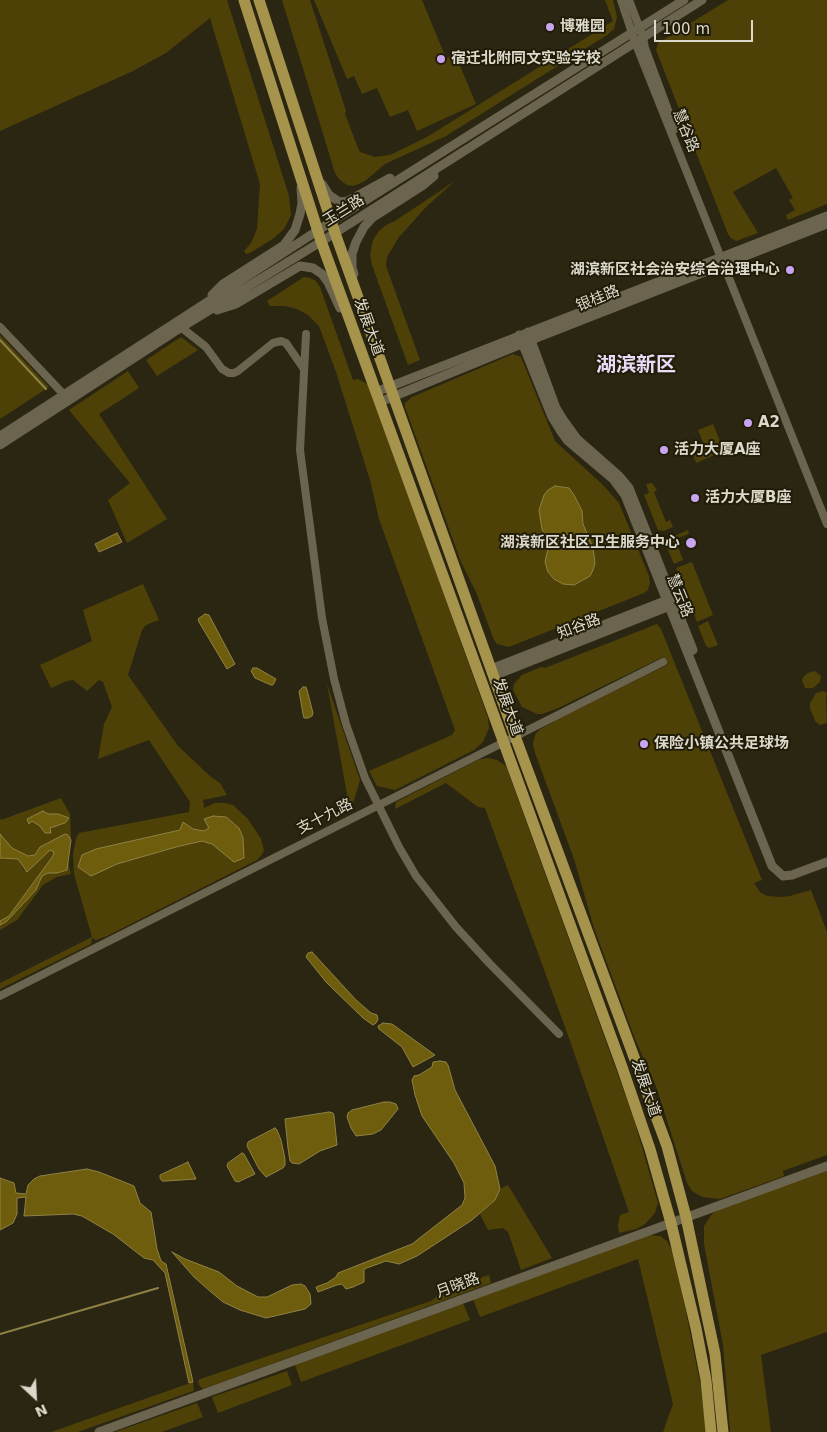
<!DOCTYPE html>
<meta charset="utf-8">
<style>
body{margin:0}
#map{position:relative;width:827px;height:1432px;overflow:hidden;background:#2b2612;font-family:"DejaVu Sans",sans-serif}
canvas{display:block}
.north{position:absolute;left:10px;top:1372px;width:50px;height:50px;-webkit-text-stroke:4px #211c08;paint-order:stroke;rotate:155deg;font-size:14px;font-weight:700;line-height:20px;text-align:center;color:#dcd9cc}
.north::after{content:'';display:block;margin:auto;width:18px;height:22px;background:#dcd9cc;clip-path:polygon(50% 0,100% 100%,50% 72%,0 100%)}
.scale{position:absolute;left:654px;top:20px;width:99px;height:22px;box-sizing:border-box;border:2px solid #dcd9cc;border-top:0;padding-left:6px;font-size:15px;line-height:18px;white-space:nowrap;color:#dcd9cc;-webkit-text-stroke:4px #211c08;paint-order:stroke}
</style>
<div id="map">
<canvas width="827" height="1432"></canvas>
<div class="north">N</div>
<div class="scale">100 m</div>
</div>
<script>
const g = document.querySelector('canvas').getContext('2d');
g.lineJoin = 'round';
function paint(path, color) { g.fillStyle = color; g.fill(path, 'evenodd'); }
const poly = rows => new Path2D(rows.map(r => 'M' + r).join(''));
function strokePath(path, color, width, dash) { g.strokeStyle = color; g.lineWidth = width; g.lineCap = dash ? 'butt' : 'round'; g.setLineDash(dash || []); g.stroke(path); }
function write(font, color, halo, rows, align = 'center') {
  g.font = font + ' "DejaVu Sans","Noto Sans SC",sans-serif'; g.lineWidth = 4; g.setLineDash([]); g.textBaseline = 'middle'; g.strokeStyle = halo; g.fillStyle = color; for (const [text, x, y, turn = 0] of rows) {
    g.save(); g.translate(x, y); g.rotate((+turn || 0) * Math.PI / 180); g.textAlign = isNaN(turn) ? turn : align; if (halo) g.strokeText(text, 0, 0); g.fillText(text, 0, 0); g.restore();
  }
}
paint(poly([
 [0,0,227,0,289,196,291,215,284,229,274,238,250,253,246,254,244,251,251,243,257,229,260,184,210,18,166,53,133,71,0,131],
 [282,0,310,0,346,111,345,114,358,148,360,152,375,157,390,155,427,137,613,21,605,0,613,0,617,17,614,29,607,35,446,136,385,164,365,181,354,186,347,185,339,179,335,173],
 [314,0,422,0,446,58,455,54,476,104,417,131,408,110,390,117,377,88,362,94,354,76,347,79],
 [728,0,827,0,827,204,788,220,786,215,795,210,789,200,793,198,776,168,733,192,758,233,736,241,731,238,728,234,656,50,658,43],
 [455,181,427,206,399,237,387,257,386,266,420,360,408,365,372,265,370,254,373,240,379,231,386,225,395,221],
 [304,277,310,278,316,281,320,287,353,380,358,379,369,385,488,718,489,728,483,742,474,750,395,790,377,786,369,771,452,735,455,730,379,519,370,480,336,372,319,326,308,315,297,309,285,306,270,306,267,301],
 [0,335,49,387,0,419],
 [181,337,198,350,157,376,146,360],
 [513,354,521,357,555,441,603,485,619,503,649,576,650,583,648,590,644,593,509,647,497,644,494,640,476,592,461,562,405,407,405,403,412,397],
 [128,371,139,388,99,414,167,519,127,543,108,500,130,483,69,410],
 [713,424,724,451,696,463,692,452,705,447,698,430],
 [652,483,657,490,654,492,666,522,670,520,673,527,664,531,658,530,644,495,649,493,646,484],
 [688,530,689,534,675,539,683,560,674,564,665,543,667,539],
 [692,562,713,615,697,622,676,568],
 [143,584,159,620,146,625,142,630,128,675,178,746,211,777,220,783,227,795,203,800,204,808,215,803,225,803,233,805,248,819,261,839,264,850,261,856,257,860,107,936,96,940,92,938,91,944,0,989,0,983,92,937,74,874,73,854,76,838,79,833,189,812,190,802,149,740,98,759,104,724,112,707,103,682,99,680,87,691,73,680,67,681,51,688,40,665,92,641,83,610],
 [708,621,718,645,709,648,706,646,698,626],
 [657,624,661,629,762,880,754,883,760,892,767,896,781,897,790,896,811,890,827,932,827,1155,783,1171,784,1176,720,1199,702,1197,692,1191,687,1183,656,1086,635,1039,594,928,574,859,535,753,533,744,535,735,539,730,558,719,667,665,663,657,556,709,542,714,537,714,522,707,513,690,514,684,522,675,541,667,545,668],
 [815,671,821,676,820,682,813,688,805,688,802,680,804,676,808,673],
 [327,684,360,780,353,804,349,805],
 [824,691,827,694,826,698,827,723,820,725,815,721,810,708,810,703,816,693],
 [487,758,497,760,506,766,633,1116,658,1203,655,1213,645,1224,636,1229,619,1233,618,1225,620,1215,629,1212,569,1038,485,808,478,807,446,783,395,809,396,802,478,760],
 [61,798,70,814,71,840,68,835,40,847,35,855,28,856,12,848,0,834,0,818,1,820],
 [50,850,55,852,53,856,9,916,0,921,0,858,18,859,24,870],
 [68,862,71,874,57,877,43,885,17,920,0,930,0,925,6,922,36,890,42,876,48,873,57,873,66,870],
 [827,1169,827,1332,761,1355,771,1432,730,1432,723,1345,704,1244,704,1226,712,1214,721,1208],
 [508,1185,552,1258,521,1270,508,1232,503,1228,488,1230,480,1214,495,1200,500,1189],
 [648,1235,660,1236,667,1241,675,1257,701,1388,706,1432,663,1432,673,1404,638,1259,480,1317,473,1299],
 [489,1275,491,1283,203,1389,199,1385,198,1381,200,1379,431,1301,446,1289],
 [463,1303,470,1320,301,1382,295,1365],
 [287,1371,292,1385,218,1413,212,1397],
 [193,1382,194,1389,193,1391,78,1432,51,1432],
 [197,1403,203,1417,162,1432,115,1432]
]), '#4e4108');
const water = poly([
 [555,486,569,488,574,495,582,511,583,524,593,548,595,563,593,570,590,576,574,585,563,584,554,579,548,572,545,562,549,544,542,529,539,510,544,495,548,490,555,486],
 [117,533,122,542,99,552,95,544,117,533],
 [205,614,209,615,235,664,227,669,199,622,198,619,205,614],
 [253,668,257,668,276,679,273,685,271,685,255,678,251,671,253,668],
 [303,687,306,687,307,690,313,713,312,716,308,718,304,718,303,714,299,691,303,687],
 [43,811,48,814,58,814,69,818,65,823,50,828,51,833,45,833,40,826,32,821,29,824,27,819,43,811],
 [213,816,226,817,239,828,243,838,244,858,234,862,212,844,202,841,176,847,117,864,91,876,78,867,82,855,96,849,180,830,183,822,193,829,204,831,209,828,204,819,213,816],
 [0,834,12,848,28,856,35,855,40,847,65,834,68,835,71,840,67,870,57,873,48,873,42,876,36,890,6,922,0,925,0,921,9,916,53,856,54,852,50,850,27,872,18,859,0,858,0,834],
 [312,952,356,1000,371,1013,377,1015,378,1019,376,1023,373,1025,363,1018,326,982,306,957,308,953,312,952],
 [383,1023,392,1024,435,1055,413,1067,402,1047,379,1029,378,1026,383,1023],
 [440,1061,446,1062,448,1065,455,1090,495,1166,500,1189,495,1200,472,1220,417,1256,399,1264,386,1261,364,1269,364,1282,353,1287,346,1289,342,1284,337,1285,318,1292,316,1287,327,1283,336,1277,338,1273,412,1244,462,1205,465,1198,464,1183,454,1163,422,1116,415,1095,412,1080,414,1076,419,1075,432,1067,433,1062,440,1061],
 [384,1102,390,1102,396,1104,398,1109,381,1130,373,1134,356,1136,351,1128,347,1117,348,1113,352,1110,384,1102],
 [329,1112,333,1113,334,1116,337,1145,320,1151,299,1164,292,1163,290,1161,288,1148,285,1119,329,1112],
 [275,1128,277,1130,281,1140,285,1159,285,1165,283,1168,266,1177,259,1169,247,1146,248,1142,275,1128],
 [242,1153,244,1154,255,1174,238,1182,235,1181,227,1166,228,1163,242,1153],
 [188,1162,196,1179,166,1181,162,1181,160,1178,160,1175,188,1162],
 [87,1169,99,1172,134,1186,140,1203,151,1212,157,1249,161,1261,166,1264,193,1382,189,1383,165,1273,153,1260,144,1258,113,1234,82,1216,73,1214,24,1216,26,1197,17,1198,17,1214,13,1223,0,1230,0,1178,14,1183,16,1193,26,1194,28,1185,34,1179,40,1176,87,1169],
 [172,1252,185,1259,219,1272,237,1286,258,1297,267,1297,292,1285,301,1284,305,1286,310,1294,311,1304,305,1309,266,1318,240,1310,223,1302,211,1292,194,1277,172,1252]
]);
paint(water, '#6e5d0c');
strokePath(water, '#8f8246', 1);
strokePath(poly([
 [0,340,46,389],
 [0,1334,158,1288]
]), '#8f8246', 2);
strokePath(poly([
 [621,0,635,42,827,524],
 [629,0,643,37,645,48,675,129],
 [0,327,68,399],
 [182,328,206,347,222,369,229,373,234,373,238,371,273,343,281,341,286,343,304,369],
 [306,334,300,450,322,618,334,679,346,724,365,778,399,847,416,876,456,927,490,964,559,1034],
 [0,996,663,662]
]), '#6b654f', 8);
strokePath(poly([
 [322,184,329,195,335,199,340,202,348,201,390,178],
 [354,274,352,268,352,254,356,242,364,227,372,218,422,186,434,176],
 [212,295,223,284,284,245,295,230,300,214,302,203,301,188],
 [217,310,236,304,300,266,313,268,322,274,328,282,340,308],
 [528,332,556,408,564,421,577,439,619,476,629,488,693,650],
 [519,335,552,417,560,430,568,441,613,479,625,495,772,866,783,876,792,875,827,862],
 [376,392,827,216],
 [380,402,531,340,827,224],
 [0,436,331,222,684,0],
 [0,445,174,332,335,233,702,0],
 [491,669,670,599],
 [493,676,672,605],
 [99,1432,827,1166]
]), '#6b654f', 9);
strokePath(poly([
 [244,0,321,241,622,1067,650,1149,671,1223,696,1328,706,1380,711,1432],
 [259,0,335,233,515,736,667,1146,686,1217,715,1354,723,1432]
]), '#a6944d', 11);
for (const [x, y, r, color] of [
 [550,27,5,"#c8a5ef"],
 [441,59,5,"#c8a5ef"],
 [790,270,5,"#c8a5ef"],
 [748,423,5,"#c8a5ef"],
 [664,450,5,"#c8a5ef"],
 [695,498,5,"#c8a5ef"],
 [691,543,6,"#c8a5ef"],
 [644,744,5,"#c8a5ef"]
]) { const dot = new Path2D(); dot.arc(x, y, r, 0, 2 * Math.PI); g.fillStyle = color; g.fill(dot); strokePath(dot, '#211c08', 2); }
write('bold 15px', '#dcd9cc', '#211c08', [
 ["博雅园",560,27],
 ["宿迁北附同文实验学校",451,59],
 ["湖滨新区社会治安综合治理中心",780,270,"right"],
 ["A2",758,423],
 ["活力大厦A座",674,450],
 ["活力大厦B座",705,498],
 ["湖滨新区社区卫生服务中心",680,543,"right"],
 ["保险小镇公共足球场",654,744]
], 'left');
write('15px', '#dcd9cc', '#211c08', [
 ["慧谷路",685,131,68],
 ["玉兰路",344,211,-32],
 ["银桂路",598,299,-22],
 ["发展大道",368,327,70],
 ["慧云路",679,596,68],
 ["知谷路",579,627,-21],
 ["发展大道",507,707,70],
 ["支十九路",325,817,-27],
 ["发展大道",645,1088,71],
 ["月晓路",458,1286,-20]
]);
write('bold 20px', '#e7dbf7', '#211c08', [
 ["湖滨新区",636,366]
]);
</script>
